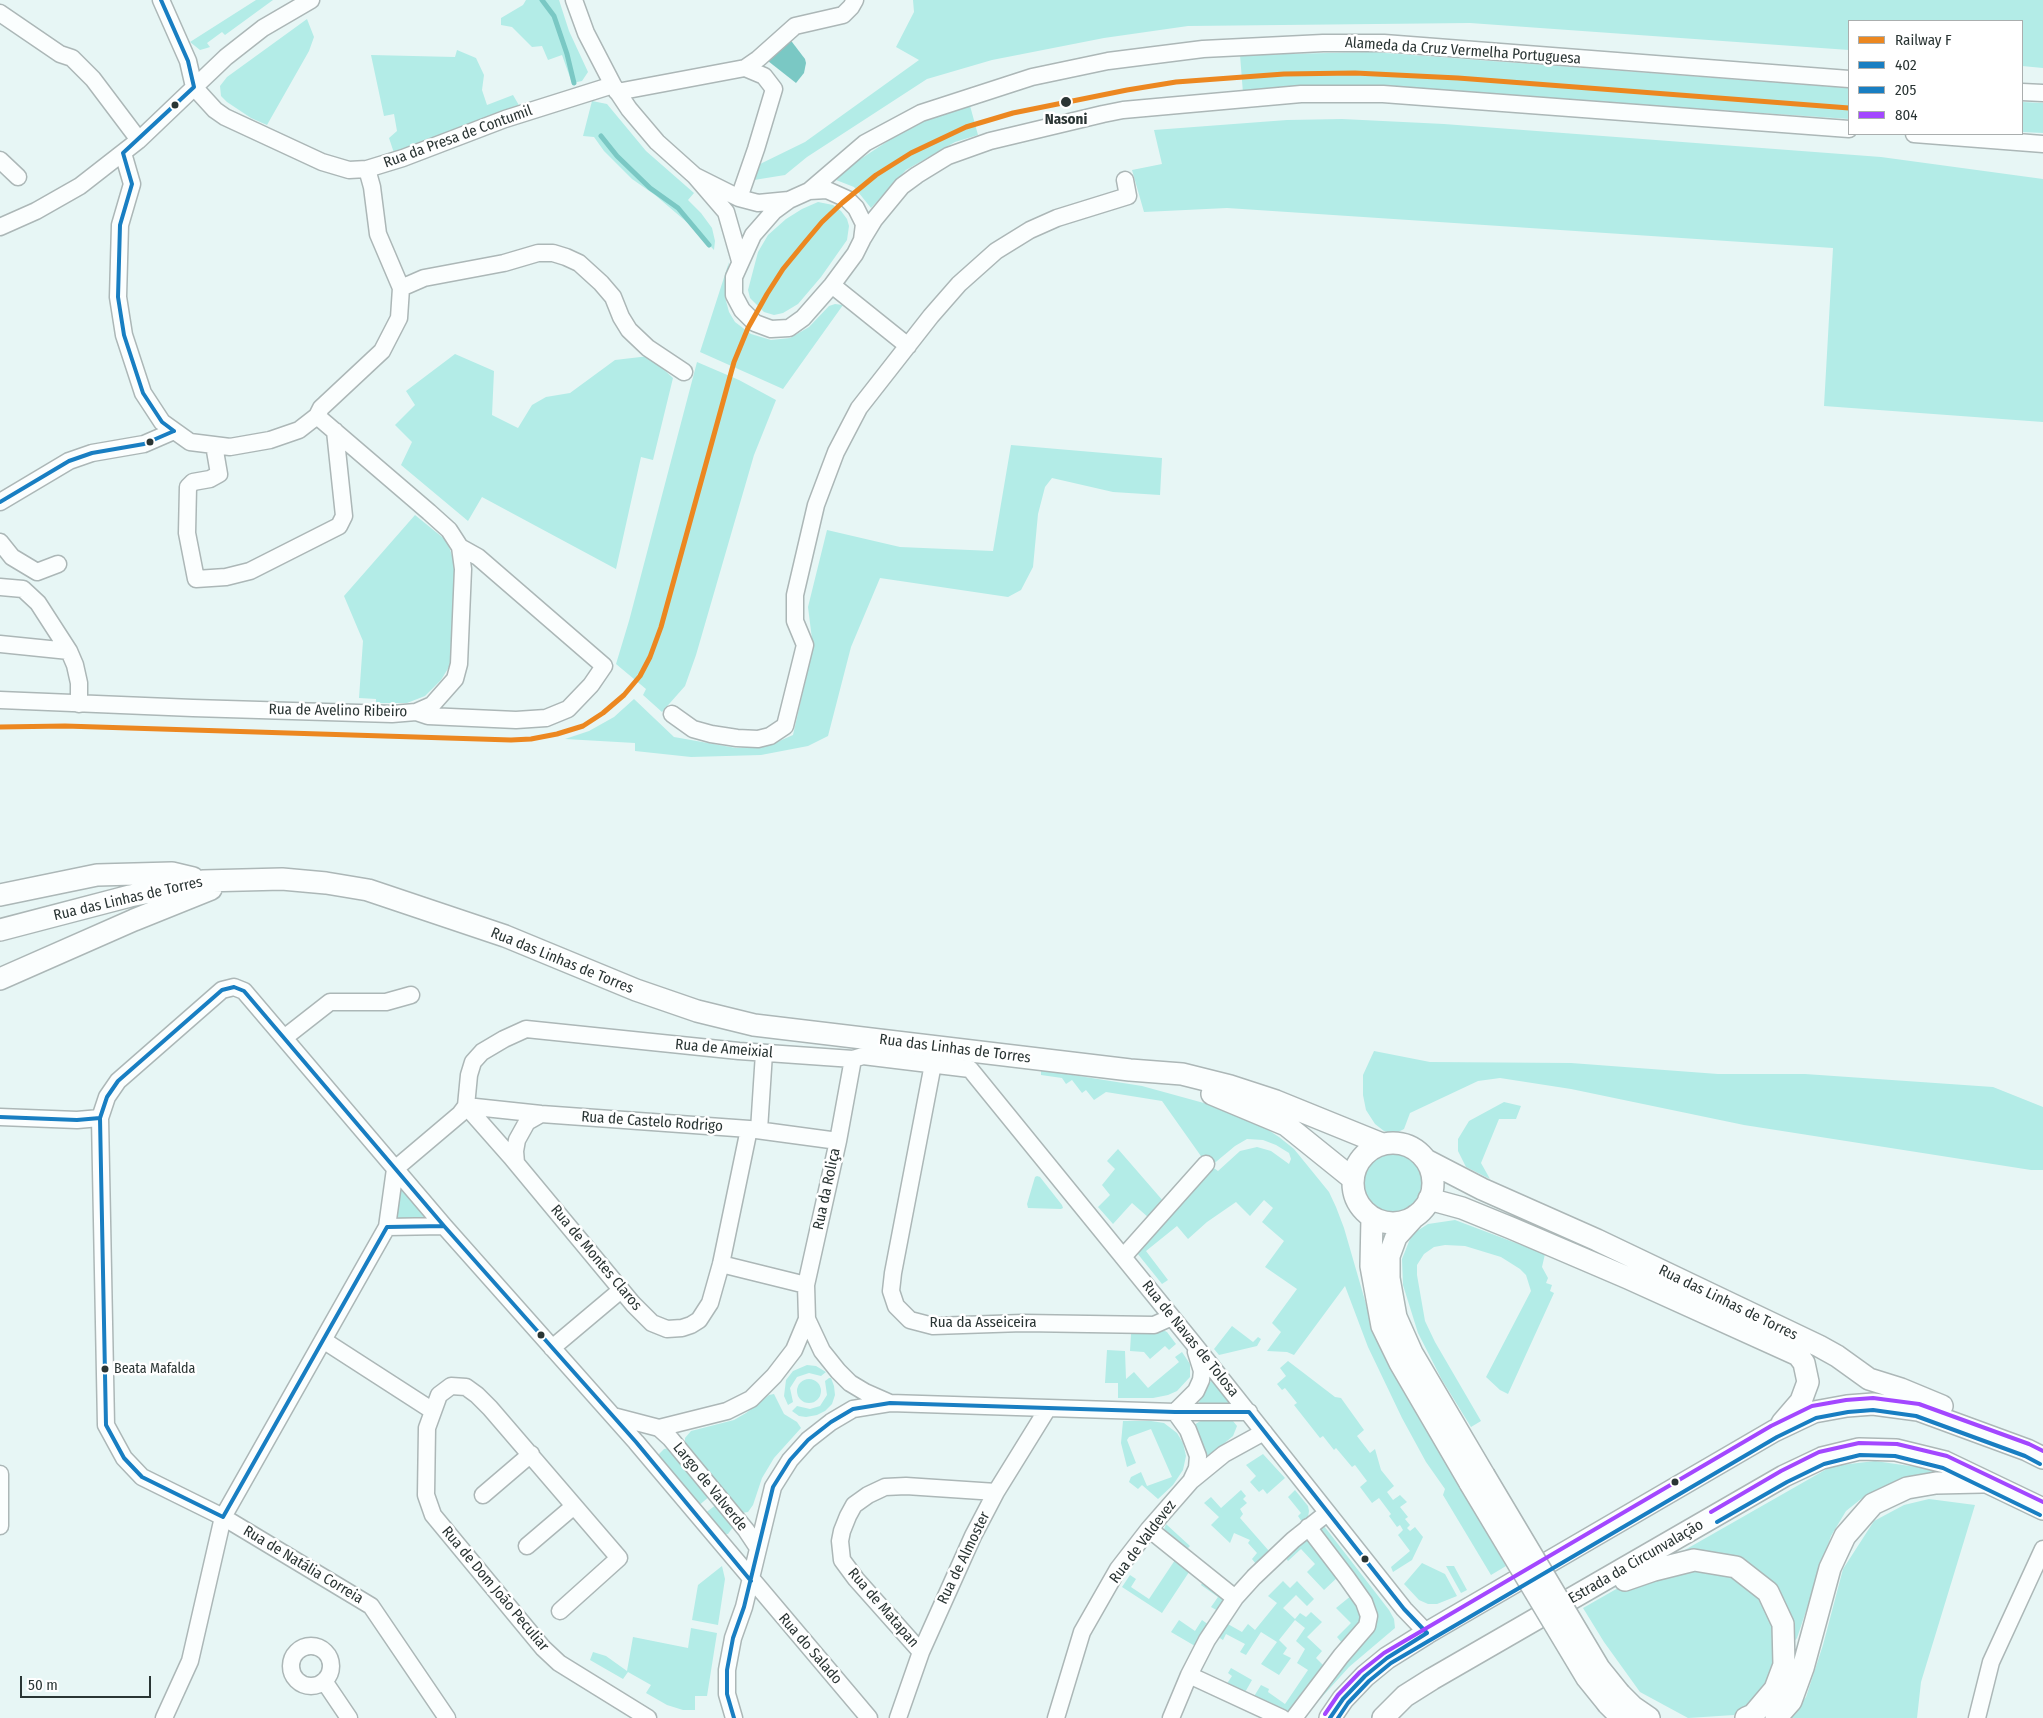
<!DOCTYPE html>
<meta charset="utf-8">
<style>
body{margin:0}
#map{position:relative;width:2043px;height:1718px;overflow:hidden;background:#e7f6f5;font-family:"Fira Sans Condensed",sans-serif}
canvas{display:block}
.legend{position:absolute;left:1848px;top:20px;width:175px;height:115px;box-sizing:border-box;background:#fff;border:1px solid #aaaeae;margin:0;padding:6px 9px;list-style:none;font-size:15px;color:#2a3534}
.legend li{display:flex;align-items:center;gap:10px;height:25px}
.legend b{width:25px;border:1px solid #aaaeae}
.scale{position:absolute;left:20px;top:1676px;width:131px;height:22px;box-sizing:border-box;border:2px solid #2a3534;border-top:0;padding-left:6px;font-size:15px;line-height:18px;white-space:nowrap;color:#2a3534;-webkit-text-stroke:4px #fff;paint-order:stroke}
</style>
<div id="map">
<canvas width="2043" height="1718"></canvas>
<ul class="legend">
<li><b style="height:6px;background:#ec8720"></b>Railway F</li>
<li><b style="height:6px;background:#187ec2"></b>402</li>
<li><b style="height:6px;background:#187ec2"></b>205</li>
<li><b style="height:6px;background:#a347ff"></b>804</li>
</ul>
<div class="scale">50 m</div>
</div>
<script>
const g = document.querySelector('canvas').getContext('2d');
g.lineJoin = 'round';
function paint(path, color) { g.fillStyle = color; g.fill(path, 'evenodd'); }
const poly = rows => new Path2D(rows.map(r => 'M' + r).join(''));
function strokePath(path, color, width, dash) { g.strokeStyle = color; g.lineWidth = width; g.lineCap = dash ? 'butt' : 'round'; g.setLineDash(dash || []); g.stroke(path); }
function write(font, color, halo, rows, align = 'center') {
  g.font = font + ' "Fira Sans Condensed",sans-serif'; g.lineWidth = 5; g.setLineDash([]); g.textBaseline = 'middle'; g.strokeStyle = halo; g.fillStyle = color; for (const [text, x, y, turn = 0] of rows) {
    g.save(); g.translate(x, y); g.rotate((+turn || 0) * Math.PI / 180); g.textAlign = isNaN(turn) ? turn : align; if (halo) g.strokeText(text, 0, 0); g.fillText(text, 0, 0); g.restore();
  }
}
paint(poly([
 [256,0,273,0,225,35,222,32,207,43,210,47,207,48,200,50,190,42],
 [526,0,559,0,569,31,588,72,582,81,572,83,562,55,548,60,542,46,532,47,512,27,501,25,501,18,523,5],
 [913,0,2043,0,2043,68,2022,66,2022,21,1849,21,1849,50,1470,23,1188,26,1104,38,992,60,927,79,807,157,785,175,754,180,758,165,805,142,919,60,896,47,914,12],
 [307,19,314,37,309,51,267,125,251,118,227,102,221,96,220,86,227,77],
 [457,50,476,58,484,75,482,90,487,105,513,95,520,107,394,153,389,138,397,131,394,114,384,116,371,55,455,57],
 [1372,52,1849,88,1849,119,1381,87,1243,93,1240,55],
 [592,101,607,104,646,151,694,193,688,200,701,213,712,228,715,241,714,250,689,224,655,195,632,179,604,151,594,137,583,136],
 [969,102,978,135,955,142,906,170,871,208,854,187,836,180,850,166,900,133,925,120],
 [2022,102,2043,103,2043,133,2022,132],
 [1342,119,1444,124,1881,157,2043,179,2043,422,1824,406,1833,248,1227,208,1144,212,1132,170,1162,164,1154,130,1287,120],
 [818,202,833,205,841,211,847,219,849,226,847,240,821,277,798,304,783,313,774,315,764,312,750,298,748,290,758,252,768,235,786,219,802,209],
 [729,262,725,297,729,312,735,322,751,334,771,340,790,338,809,327,829,306,835,304,843,305,783,389,700,352],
 [455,354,494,371,492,415,518,428,532,405,546,397,570,393,615,360,649,356,673,378,653,460,641,457,616,569,482,497,468,521,401,465,412,442,395,425,415,405,406,391],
 [697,362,739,380,776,400,754,455,696,655,685,686,662,712,643,695,646,689,616,664,629,621],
 [1011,445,1162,458,1160,495,1113,492,1052,478,1045,487,1038,514,1033,567,1021,590,1008,597,880,578,851,647,828,736,808,746,761,755,691,757,635,751,635,743,565,739,589,731,614,717,634,699,674,737,736,748,768,746,793,735,813,647,808,607,827,530,900,547,993,551],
 [415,515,447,541,455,564,452,662,441,680,425,696,407,703,376,703,376,699,359,698,363,641,344,596],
 [1374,1051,1430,1062,1571,1063,1718,1074,1805,1074,1993,1087,2043,1107,2043,1170,2031,1170,1744,1125,1571,1089,1500,1078,1478,1081,1410,1113,1404,1129,1394,1134,1384,1131,1375,1124,1366,1110,1363,1095,1363,1075],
 [1041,1070,1142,1086,1222,1108,1262,1126,1279,1137,1294,1149,1329,1192,1336,1207,1344,1228,1368,1311,1381,1345,1408,1399,1506,1566,1491,1575,1443,1495,1445,1489,1426,1462,1402,1418,1368,1347,1345,1286,1294,1355,1287,1352,1267,1351,1281,1332,1272,1323,1297,1289,1265,1267,1284,1241,1262,1222,1273,1208,1264,1200,1250,1216,1236,1202,1207,1222,1188,1239,1177,1226,1146,1251,1168,1280,1162,1284,1137,1253,1203,1159,1162,1101,1106,1092,1094,1100,1086,1090,1082,1093,1072,1080,1066,1084,1062,1078,1041,1075],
 [1247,1139,1263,1140,1276,1145,1289,1153,1291,1159,1289,1164,1271,1151,1257,1147,1240,1151,1218,1171,1211,1166,1235,1146],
 [1504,1102,1521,1106,1516,1119,1499,1119,1481,1163,1490,1179,1466,1167,1458,1151,1458,1139,1469,1121],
 [1118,1149,1164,1202,1149,1218,1132,1203,1113,1224,1098,1207,1110,1195,1102,1185,1115,1169,1107,1161],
 '1362 1183a31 31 0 1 1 62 0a31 31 0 1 1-62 0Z',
 [1037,1176,1040,1177,1062,1205,1063,1208,1061,1209,1028,1208,1027,1204,1035,1177],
 [402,1190,406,1191,425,1213,424,1217,398,1221,395,1217,398,1193],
 [1455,1220,1545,1254,1542,1267,1548,1278,1546,1283,1552,1285,1550,1291,1554,1293,1508,1394,1500,1390,1486,1377,1531,1291,1526,1275,1520,1269,1501,1257,1465,1246,1445,1245,1434,1247,1424,1254,1417,1265,1417,1275,1425,1321,1435,1342,1481,1421,1471,1427,1442,1380,1418,1333,1403,1285,1402,1259,1410,1239,1417,1231,1428,1224],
 [1232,1326,1253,1342,1258,1337,1261,1339,1257,1346,1219,1355,1214,1349],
 [1125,1328,1161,1329,1167,1332,1176,1344,1169,1350,1165,1346,1150,1359,1144,1352,1130,1351,1131,1334,1125,1333],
 [1107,1350,1125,1351,1126,1379,1134,1372,1148,1388,1179,1362,1175,1357,1182,1352,1190,1364,1190,1377,1177,1391,1168,1395,1153,1398,1118,1398,1118,1383,1105,1383],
 [1288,1361,1335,1397,1341,1398,1364,1430,1357,1436,1370,1453,1375,1449,1381,1470,1394,1486,1387,1492,1393,1500,1400,1495,1407,1502,1400,1507,1408,1517,1405,1519,1410,1525,1407,1528,1410,1531,1415,1527,1423,1537,1412,1560,1393,1572,1391,1567,1410,1551,1398,1535,1403,1530,1400,1525,1397,1527,1389,1516,1391,1514,1379,1498,1372,1503,1360,1487,1367,1481,1355,1465,1352,1467,1336,1448,1334,1450,1323,1436,1320,1438,1294,1405,1297,1403,1285,1388,1282,1390,1277,1384,1286,1376,1280,1368],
 [807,1365,816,1366,826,1372,821,1376,809,1373,797,1377,790,1388,793,1402,788,1405,784,1396,786,1380,793,1371],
 [829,1378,831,1378,834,1386,835,1395,832,1404,825,1411,817,1415,806,1417,799,1416,792,1411,797,1406,810,1409,820,1406,827,1395,825,1381],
 [1212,1379,1234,1404,1199,1405,1199,1402],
 '797 1391a12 12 0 1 1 24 0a12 12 0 1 1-24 0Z',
 [774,1394,784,1414,797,1422,801,1428,774,1458,762,1478,753,1505,748,1512,742,1513,685,1443,685,1438,691,1431,734,1420,746,1413,769,1395],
 [1202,1420,1233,1421,1237,1426,1233,1436,1209,1456,1204,1453,1200,1438,1194,1425],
 [1123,1421,1151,1421,1164,1423,1177,1433,1183,1443,1186,1456,1183,1470,1173,1485,1158,1499,1142,1485,1138,1489,1129,1482,1131,1477,1141,1472,1147,1486,1172,1477,1151,1429,1129,1437,1127,1440,1136,1463,1127,1467,1121,1443],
 [670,1448,710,1496,697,1507,657,1456,664,1449],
 [1263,1454,1285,1478,1267,1494,1263,1489,1259,1492,1250,1482,1256,1476,1246,1465],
 [1875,1461,1945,1471,1861,1499,1846,1511,1831,1536,1797,1638,1770,1672,1759,1697,1734,1715,1688,1718,1640,1692,1604,1642,1583,1608,1832,1466],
 [1241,1490,1246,1496,1243,1499,1247,1503,1240,1509,1243,1514,1240,1518,1269,1551,1256,1564,1252,1559,1257,1553,1248,1543,1250,1540,1234,1533,1230,1543,1211,1525,1219,1517,1204,1503,1211,1497,1221,1508],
 [1295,1490,1308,1506,1309,1511,1308,1517,1302,1522,1298,1516,1301,1513,1288,1497],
 [1929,1499,1975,1505,1921,1682,1917,1718,1789,1718,1806,1697,1823,1645,1843,1569,1874,1521,1904,1505],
 [717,1504,733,1527,728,1534,722,1534,704,1514],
 [1166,1524,1190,1546,1184,1552,1163,1532],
 [1324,1526,1389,1610,1394,1619,1395,1628,1349,1667,1321,1698,1318,1697,1356,1649,1371,1635,1374,1628,1324,1535,1321,1528],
 [1306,1540,1312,1541,1339,1576,1324,1590,1307,1572,1315,1564,1301,1549,1288,1561,1284,1556,1301,1541],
 [1177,1557,1191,1569,1162,1613,1122,1587,1130,1575,1136,1579,1131,1587,1149,1599],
 [1422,1563,1445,1574,1457,1596,1437,1604,1428,1604,1419,1600,1404,1584],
 [722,1566,725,1579,718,1625,692,1620,698,1585],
 [1446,1566,1454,1566,1467,1590,1461,1593],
 [1204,1580,1224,1599,1218,1611,1211,1607,1218,1597,1201,1585],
 [1283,1581,1290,1588,1297,1581,1314,1599,1307,1606,1296,1595,1283,1608,1295,1619,1300,1613,1306,1617,1311,1612,1322,1622,1307,1637,1322,1651,1316,1658,1324,1666,1294,1709,1283,1712,1253,1698,1261,1685,1269,1689,1268,1692,1285,1704,1308,1670,1297,1663,1305,1649,1296,1641,1305,1628,1295,1620,1279,1640,1287,1648,1283,1654,1291,1658,1279,1675,1261,1664,1277,1642,1261,1632,1246,1655,1240,1652,1245,1644,1226,1634,1223,1640,1218,1637,1226,1623,1242,1632,1248,1624,1255,1630,1277,1603,1268,1596],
 [1352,1595,1359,1604,1362,1622,1342,1643,1337,1637,1351,1623,1336,1608],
 [1179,1620,1195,1631,1202,1620,1209,1625,1195,1646,1171,1632],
 [691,1628,717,1633,707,1696,695,1696,695,1710,683,1710,667,1705,646,1693,651,1685,628,1672,623,1679,590,1660,593,1652,606,1656,627,1671,633,1637,688,1648],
 [1231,1668,1252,1680,1244,1694,1226,1685,1232,1676,1228,1673]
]), '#b3ece7');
paint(poly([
 [789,38,805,59,806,63,804,73,796,83,768,61]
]), '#7ac8c4');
strokePath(poly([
 [542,0,554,16,567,54,574,83],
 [601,136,617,156,650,188,678,208,709,245]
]), '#7ac8c4', 5);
const minor = poly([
 [161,0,188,61,194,87],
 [574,0,586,33,613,85,629,109,657,142,695,176],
 [0,13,60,54,72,58,93,79,139,140],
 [194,87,215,110,225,117,322,162,349,170,367,169,403,158,505,119,613,85],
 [617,92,745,68,758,59,795,26,843,15,851,7,855,0],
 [2022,92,2043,93],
 [1914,134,2043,144],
 [123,153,132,184,120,225,118,297,124,335,143,393,162,422,190,442,230,447,270,440,299,430,317,416,321,408,382,351,399,318,401,288,378,234,372,187,367,169],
 [0,160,18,177],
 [809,191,827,190,847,199,856,208,864,224,862,240,855,254,832,285,803,318,789,328,771,329,755,323,742,310,734,295,734,277,753,235,774,211,789,200,809,191,865,143,921,113,1032,77,1108,61,1203,49,1323,43,1384,43,1849,79],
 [739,198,756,149,774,89,764,76,745,68],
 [0,227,36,211,80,186,139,140,226,57,263,28,311,0],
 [863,238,874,220,902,186,917,175,948,156,990,141,1103,114,1123,110,1301,94,1383,94,1849,129],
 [740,261,726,212,695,176,739,198,758,203,789,200],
 [832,285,908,346],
 [401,288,424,278,504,263,538,253,553,253,566,257,579,263,601,283,613,297,621,317,629,330,648,348,684,372],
 [317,416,429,512,449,530,460,547,463,569,459,664,455,679,432,705,416,712],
 [214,445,219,474,210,479,193,482,188,487,187,533,196,579,226,577,250,571,339,526,344,516,335,431],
 [0,502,69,461,92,453,144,444,174,431],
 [0,542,12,557,37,572,58,564],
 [0,587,23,589,38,603,69,651,75,665,79,683,79,704],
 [0,644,69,651],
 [0,700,193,708,392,714,416,712,428,716,516,720,546,718,568,709,591,685,604,666,478,557,460,547],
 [672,714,693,729,711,734,737,738,758,739,770,736,785,726,805,645,795,621,795,595,816,505,836,452,859,408,931,316,959,284,996,251,1030,230,1057,218,1128,196,1125,180],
 [284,1038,330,1002,386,1002,411,995],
 [933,1064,893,1273,891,1291,896,1306,910,1320,933,1326,1023,1323,1154,1325,1172,1317],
 [466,1106,511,1157,633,1304,652,1323,667,1329,682,1328,691,1325,699,1320,710,1303,721,1264,749,1129],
 [466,1106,541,1114,749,1129,838,1141],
 [0,1117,77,1120,100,1118],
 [759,1130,764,1053],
 [516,1163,515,1151,517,1140,527,1122,541,1114],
 [395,1169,460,1114,466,1106,469,1075,473,1062,482,1052,504,1039,526,1029,739,1051,853,1059,863,1056,970,1069,1193,1343,1404,1609,1427,1633],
 [387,1227,444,1226],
 [1123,1257,1206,1164],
 [721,1264,806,1285],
 [807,1319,822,1351,838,1371,850,1383,865,1392,890,1403],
 [323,1340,433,1411],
 [552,1348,621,1290],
 [1175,1412,1196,1391,1201,1380,1202,1371,1196,1352],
 [1175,1412,1188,1430,1198,1456,1197,1468,1191,1481],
 [613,1416,659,1428,727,1411,751,1399,774,1376,794,1350,807,1319,806,1285,838,1141,853,1059],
 [659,1428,670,1438,746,1530,758,1548],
 [0,1474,0,1526],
 [483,1495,531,1454],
 [1149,1529,1235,1598],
 [527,1546,574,1506],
 [560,1611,619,1558,490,1408,477,1395,466,1387,451,1386,439,1395,427,1428,426,1495,433,1515,543,1648,559,1663,648,1718],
 '291 1666a20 20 0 1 1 40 0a20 20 0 1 1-40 0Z',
 [921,1652,856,1579,842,1560,840,1541,842,1531,848,1516,854,1505,868,1495,885,1487,906,1486,996,1492],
 [1189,1675,1282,1718],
 [324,1681,349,1718],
 [164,1718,190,1661,223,1517,387,1227,395,1169],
 [447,1718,371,1606,223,1517,142,1477,124,1458,106,1425,100,1118,107,1097,118,1081,222,990,234,987,244,991,444,1226,636,1442,869,1718],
 [734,1718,727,1694,727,1670,733,1638,744,1607,773,1487,790,1460,808,1440,831,1422,853,1409,890,1403,1175,1412,1249,1412],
 [898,1718,921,1652,973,1536,996,1492,1048,1408],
 [1056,1718,1082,1632,1118,1569,1149,1529,1191,1481,1224,1454,1264,1432],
 [1171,1718,1189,1675,1207,1640,1235,1598,1254,1577,1293,1540,1327,1513],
 [1294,1718,1341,1656,1367,1626,1369,1616,1364,1602,1347,1578,1308,1527],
 [1977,1718,1991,1662,2043,1549]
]);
const major = poly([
 [0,895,97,875,172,873,193,878],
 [0,930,130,896,203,881,282,879,326,883,368,890,505,936,636,990,697,1011,754,1025,1130,1070,1182,1074,1230,1086,1276,1101,1382,1144],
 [0,979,134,920,211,889],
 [1212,1094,1286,1125,1353,1179],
 '1353 1183a40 40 0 1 1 80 0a40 40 0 1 1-80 0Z',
 [1426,1160,1482,1189,1597,1240,1819,1346,1837,1356,1869,1379,1901,1389,1942,1406],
 [1429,1199,1462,1208,1511,1228,1628,1278,1798,1355,1804,1363,1808,1382,1801,1401,1782,1423],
 [1415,1216,1396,1237,1389,1256,1389,1278,1396,1317,1412,1353,1484,1475],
 [1372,1217,1371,1266,1382,1326,1400,1363,1470,1483],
 [1625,1580,1654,1570,1694,1560,1736,1567,1768,1592,1783,1624,1784,1665,1775,1689,1753,1715,1746,1718],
 [1620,1694,1633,1707,1649,1718],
 [1608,1704,1622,1718],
 [1330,1718,1343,1699,1365,1676,1387,1658,1427,1633,1774,1431,1814,1412,1847,1406,1873,1404,1918,1410,2027,1450,2043,1458],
 [1383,1718,1405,1696,1432,1679,1784,1476,1822,1458,1859,1449,1896,1450,1945,1462,2043,1509],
 [1776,1718,1791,1701,1803,1668,1830,1568,1845,1536,1873,1504,1907,1488,1936,1483,1982,1482]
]);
strokePath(minor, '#acb7b7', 19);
strokePath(major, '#acb7b7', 24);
strokePath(minor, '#fbfefe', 16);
strokePath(major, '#fbfefe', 21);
const majorBridge = poly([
 [1484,1475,1599,1668,1620,1694],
 [1470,1483,1587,1678,1608,1704]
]);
strokePath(majorBridge, '#acb7b7', 24, []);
strokePath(majorBridge, '#fbfefe', 21);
strokePath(poly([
 [161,0,188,61,194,87,123,153,132,184,120,225,118,297,124,335,143,393,162,422,174,431],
 [0,502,69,461,92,453,144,444,174,431],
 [234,987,244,991,444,1226,387,1227,223,1517,142,1477,124,1458,106,1425,100,1118,107,1097,118,1081,222,990,234,987],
 [0,1117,77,1120,100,1118],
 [444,1226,636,1442,751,1581],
 [734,1718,727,1694,727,1670,733,1638,744,1607,773,1487,790,1460,808,1440,831,1422,853,1409,890,1403,1175,1412,1249,1412,1404,1609,1427,1633,1387,1658,1365,1676,1343,1699,1330,1718]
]), '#187ec2', 4);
strokePath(poly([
 [1717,1522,1787,1482,1824,1464,1860,1455,1895,1456,1943,1468,2040,1515],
 [1338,1718,1348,1703,1369,1681,1391,1663,1777,1437,1816,1418,1848,1412,1873,1410,1916,1416,2025,1456,2040,1464]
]), '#187ec2', 4);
strokePath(poly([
 [1711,1512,1781,1471,1819,1452,1859,1443,1897,1444,1947,1456,2043,1502],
 [1325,1714,1338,1695,1360,1672,1384,1653,1771,1426,1812,1406,1846,1400,1873,1398,1919,1404,2029,1444,2043,1451]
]), '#a347ff', 4);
strokePath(poly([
 [0,727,65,726,511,740,531,739,557,734,583,726,603,713,624,695,640,676,650,657,661,627,734,362,748,328,767,294,783,269,806,241,822,222,842,203,876,175,911,153,966,127,1013,113,1127,90,1176,82,1284,74,1355,73,1458,78,1849,108]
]), '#ec8720', 5);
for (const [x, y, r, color] of [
 [1066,102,6,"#2a3534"],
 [175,105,4.5,"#2a3534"],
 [150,442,4.5,"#2a3534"],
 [541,1335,4.5,"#2a3534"],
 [105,1369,4.5,"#2a3534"],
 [1675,1482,4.5,"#2a3534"],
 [1365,1559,4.5,"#2a3534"]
]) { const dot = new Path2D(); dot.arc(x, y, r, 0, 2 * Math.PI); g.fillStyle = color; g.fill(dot); strokePath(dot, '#fff', 2); }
write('14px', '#2a3534', '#fff', [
 ["Beata Mafalda",114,1369]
], 'left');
write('15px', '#2a3534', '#fff', [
 ["Alameda da Cruz Vermelha Portuguesa",1463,51,4],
 ["Rua da Presa de Contumil",458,137,-20],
 ["Rua de Avelino Ribeiro",338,711,1],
 ["Rua das Linhas de Torres",128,899,-13],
 ["Rua das Linhas de Torres",562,961,22],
 ["Rua de Ameixial",724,1049,5],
 ["Rua das Linhas de Torres",955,1049,7],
 ["Rua de Castelo Rodrigo",652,1122,4],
 ["Rua da Roliça",827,1189,-78],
 ["Rua de Montes Claros",596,1258,50],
 ["Rua das Linhas de Torres",1728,1303,26],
 ["Rua da Asseiceira",983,1323],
 ["Rua de Navas de Tolosa",1190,1339,51],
 ["Largo de Valverde",710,1487,51],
 ["Rua de Valdevez",1143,1542,-53],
 ["Rua de Almoster",964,1558,-64],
 ["Estrada da Circunvalação",1636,1562,-30],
 ["Rua de Natália Correia",303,1565,31],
 ["Rua de Dom João Peculiar",495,1589,50],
 ["Rua de Matapan",883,1608,49],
 ["Rua do Salado",810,1649,49]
]);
write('bold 15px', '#2a3534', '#fff', [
 ["Nasoni",1066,120]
]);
</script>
